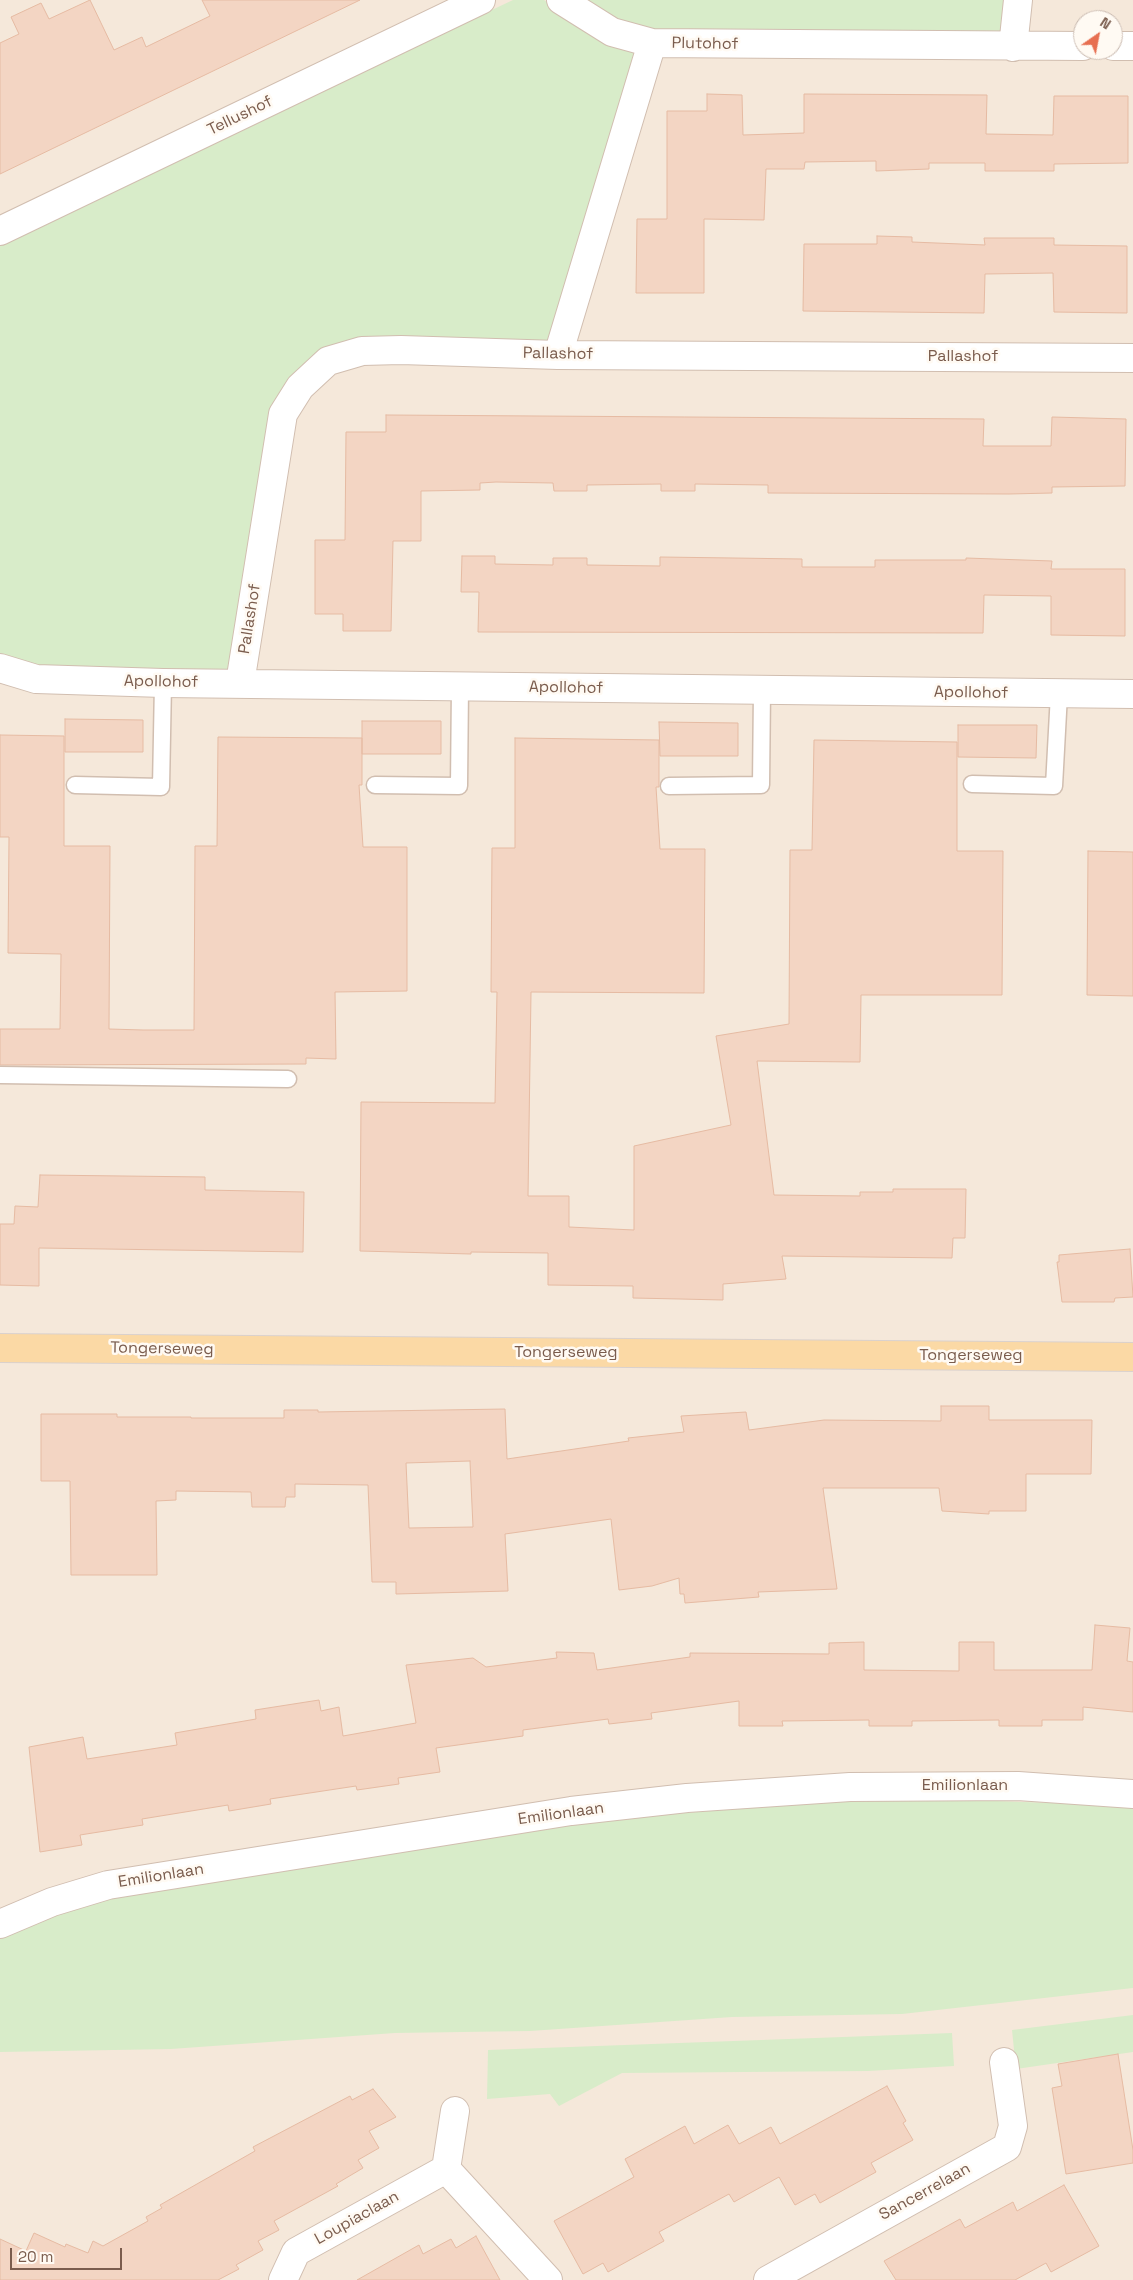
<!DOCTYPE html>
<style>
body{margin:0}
#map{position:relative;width:1133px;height:2280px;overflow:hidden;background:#fdf6ec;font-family:"Space Grotesk",sans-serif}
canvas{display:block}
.north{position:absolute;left:1073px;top:10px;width:50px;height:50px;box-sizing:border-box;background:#fffaf3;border:1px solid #cabbb1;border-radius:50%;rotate:33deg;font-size:14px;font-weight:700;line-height:20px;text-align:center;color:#7a5c4d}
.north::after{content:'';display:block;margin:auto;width:18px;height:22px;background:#e76f51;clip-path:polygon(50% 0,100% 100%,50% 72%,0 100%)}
.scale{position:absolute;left:10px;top:2248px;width:112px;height:22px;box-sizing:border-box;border:2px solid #7a5c4d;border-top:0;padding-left:6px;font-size:15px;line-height:18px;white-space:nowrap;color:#7a5c4d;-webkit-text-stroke:4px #fffaf3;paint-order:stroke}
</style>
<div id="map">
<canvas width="1133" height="2280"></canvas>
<div class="north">N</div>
<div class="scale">20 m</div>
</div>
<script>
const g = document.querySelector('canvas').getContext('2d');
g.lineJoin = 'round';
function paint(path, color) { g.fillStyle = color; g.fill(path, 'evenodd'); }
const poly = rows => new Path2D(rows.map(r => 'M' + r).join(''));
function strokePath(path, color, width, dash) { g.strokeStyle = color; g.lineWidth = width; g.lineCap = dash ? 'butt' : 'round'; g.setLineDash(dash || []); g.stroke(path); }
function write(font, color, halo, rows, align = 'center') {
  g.font = font + ' "Space Grotesk",sans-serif'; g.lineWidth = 5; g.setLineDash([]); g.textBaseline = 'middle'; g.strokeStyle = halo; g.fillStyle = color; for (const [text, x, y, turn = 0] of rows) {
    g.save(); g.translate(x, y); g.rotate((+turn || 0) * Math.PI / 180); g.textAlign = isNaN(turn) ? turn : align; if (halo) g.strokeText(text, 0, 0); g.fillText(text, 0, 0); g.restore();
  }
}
paint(poly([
 [0,0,1133,0,1133,2280,0,2280],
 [1083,20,1113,20,1113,50,1083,50]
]), '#f5e8da');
paint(poly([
 [513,0,544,0,591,33,640,53,552,347,350,341,311,358,276,402,230,674,43,671,0,659,0,242],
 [572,0,1013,0,1009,38,615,28],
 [942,1799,1133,1806,1133,1988,902,2014,732,2017,530,2031,395,2033,171,2049,0,2052,0,1939,66,1911,125,1895,495,1834,635,1817,833,1801],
 [1133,2015,1133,2052,1016,2069,1012,2030],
 [952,2033,954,2066,868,2071,622,2073,559,2106,550,2094,487,2099,488,2050]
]), '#d8ecc9');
const building = poly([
 [90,0,114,50,142,37,146,47,210,16,202,0,360,0,0,174,0,43,19,34,11,17,41,3,49,19,90,0],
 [707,94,742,95,743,135,804,133,804,94,987,95,986,134,1053,135,1054,96,1128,96,1128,163,1054,164,1054,171,985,171,985,163,929,163,929,169,876,171,876,161,805,162,804,169,766,169,764,220,704,219,704,293,636,293,637,219,667,219,667,111,707,111,707,94],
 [877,236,912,237,912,242,985,245,984,238,1054,238,1054,245,1127,246,1127,313,1054,312,1053,273,985,274,984,313,803,311,804,244,877,244,877,236],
 [386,415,984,419,983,446,1051,446,1052,417,1126,419,1125,486,1052,487,1052,493,1009,494,768,493,768,485,695,484,695,491,661,491,661,484,587,485,587,491,554,491,553,483,496,482,480,483,480,490,421,491,421,541,393,541,391,631,343,631,343,614,315,614,315,540,345,540,346,432,386,432,386,415],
 [462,556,495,556,495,564,553,565,553,558,587,558,587,565,660,566,660,557,733,558,802,559,802,567,875,567,875,560,966,560,966,558,1052,561,1051,569,1125,569,1125,636,1051,635,1051,596,984,595,983,633,478,632,479,592,461,592,462,556],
 [65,719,143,720,143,752,65,752,65,719],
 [362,721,441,721,441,754,362,754,362,721],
 [659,722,738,723,738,756,660,756,659,722],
 [958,725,1037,725,1036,758,958,757,958,725],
 [0,735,64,736,64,846,110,846,109,1029,143,1030,194,1030,195,846,217,846,218,737,362,738,362,785,359,785,363,847,407,847,407,991,335,992,336,1059,306,1058,306,1064,0,1065,0,1029,60,1029,61,954,8,953,9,837,0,837,0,735],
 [515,738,659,740,659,787,656,787,660,849,705,849,704,993,531,992,528,1196,569,1196,569,1227,634,1230,634,1146,731,1125,716,1036,789,1024,790,850,812,850,814,740,957,742,957,851,1003,851,1002,995,861,995,860,1062,757,1061,774,1195,860,1196,860,1192,893,1192,893,1189,966,1189,965,1238,953,1238,952,1258,782,1256,786,1279,723,1284,723,1300,680,1299,633,1298,633,1286,548,1285,548,1253,471,1252,471,1254,360,1251,361,1102,495,1103,497,992,491,992,492,848,515,848,515,738],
 [1088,851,1133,852,1133,996,1087,995,1088,851],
 [40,1175,205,1177,205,1190,304,1192,303,1252,39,1248,39,1286,0,1285,0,1224,14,1224,15,1206,38,1207,40,1175],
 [1130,1249,1133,1297,1115,1298,1114,1302,1062,1302,1057,1262,1059,1262,1059,1255,1130,1249],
 [941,1406,989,1406,989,1420,1092,1420,1091,1474,1026,1474,1026,1511,989,1511,989,1514,942,1511,939,1488,823,1488,837,1589,758,1592,759,1597,685,1603,684,1594,680,1594,679,1578,652,1586,619,1590,611,1519,505,1534,508,1591,396,1594,396,1582,372,1582,368,1485,295,1484,295,1497,286,1497,285,1507,252,1507,251,1492,176,1491,176,1500,156,1501,157,1575,71,1575,70,1481,41,1481,41,1414,117,1414,117,1417,191,1417,191,1418,284,1418,284,1410,318,1410,318,1412,505,1409,507,1459,629,1441,628,1438,684,1432,681,1416,746,1412,749,1430,824,1420,941,1421,941,1406],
 [470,1461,473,1527,409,1528,406,1463,470,1461],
 [1095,1625,1130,1628,1127,1661,1133,1662,1133,1712,1083,1707,1083,1720,1042,1720,1042,1726,999,1726,999,1720,912,1721,912,1726,869,1726,869,1720,782,1721,783,1726,739,1726,739,1701,651,1713,652,1719,609,1724,608,1719,523,1730,523,1736,436,1748,440,1772,398,1778,399,1784,357,1790,356,1786,270,1799,271,1804,229,1811,228,1805,142,1819,143,1825,80,1835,82,1845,40,1852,29,1747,83,1737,87,1759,177,1745,175,1733,256,1719,255,1710,319,1700,321,1711,339,1707,343,1736,416,1723,406,1665,473,1658,486,1667,557,1658,556,1652,594,1653,597,1670,690,1657,690,1653,829,1654,829,1643,864,1642,864,1670,959,1671,959,1642,994,1642,994,1670,1092,1670,1095,1625],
 [1118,2054,1133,2150,1133,2163,1066,2174,1052,2088,1062,2086,1058,2064,1118,2054],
 [887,2086,906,2121,903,2123,913,2140,871,2163,876,2172,820,2203,815,2194,795,2205,779,2177,734,2202,729,2194,659,2232,664,2241,608,2272,603,2263,583,2274,554,2221,634,2177,625,2159,685,2126,694,2144,728,2125,739,2144,771,2127,780,2144,887,2086],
 [373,2089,396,2117,369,2131,379,2148,358,2160,363,2168,336,2184,338,2186,274,2221,279,2230,258,2241,263,2250,236,2265,239,2269,218,2280,0,2280,0,2239,26,2251,34,2233,65,2247,66,2244,88,2253,93,2241,103,2246,148,2221,146,2217,162,2208,160,2205,255,2151,253,2147,350,2096,352,2100,373,2089],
 [1064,2185,1099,2246,1051,2272,1046,2263,1015,2280,896,2280,884,2261,960,2219,965,2228,1013,2202,1017,2211,1064,2185],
 [476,2236,500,2280,357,2280,419,2245,423,2254,451,2239,456,2248,476,2236]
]);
paint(building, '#f3d5c3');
strokePath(building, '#e6bba3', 1);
const lane = poly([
 [972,784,1054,786,1059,694],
 [75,785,161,787,163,683],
 [375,785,459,786,460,686],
 [669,786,761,785,762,690],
 [0,1075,288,1079]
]);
const street = poly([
 [561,0,612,32,652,43],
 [1113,46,1133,46],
 [1013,47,1018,0],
 [0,231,481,0],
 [558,355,652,43,1083,46],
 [0,668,36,679,163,683,1133,694],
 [240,683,283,414,300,387,328,361,362,351,401,350,558,355,1133,358],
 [0,1924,52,1902,108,1885,571,1811,687,1798,850,1787,1018,1786,1133,1794],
 [446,2169,548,2280],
 [283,2280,296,2252,446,2169,455,2111],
 [768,2280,1007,2147,1013,2126,1004,2062]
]);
const primary = poly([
 [0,1348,1133,1357]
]);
strokePath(lane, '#d1beb0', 19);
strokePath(street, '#d1beb0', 30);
strokePath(primary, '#dad1cd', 30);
strokePath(lane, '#fff', 16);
strokePath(street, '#fff', 28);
strokePath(primary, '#fbd9a5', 28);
write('16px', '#7a5c4d', '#fffaf3', [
 ["Plutohof",705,44,1],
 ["Tellushof",240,116,-26],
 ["Pallashof",558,354,1],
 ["Pallashof",963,357],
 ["Pallashof",250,619,-81],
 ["Apollohof",161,682,1],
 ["Apollohof",566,688,1],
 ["Apollohof",971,693,1],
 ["Tongerseweg",162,1349,1],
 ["Tongerseweg",566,1353],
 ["Tongerseweg",971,1356],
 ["Emilionlaan",965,1786],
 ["Emilionlaan",561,1814,-8],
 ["Emilionlaan",161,1876,-9],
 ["Sancerrelaan",925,2192,-29],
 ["Loupiaclaan",357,2218,-29]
]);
</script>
